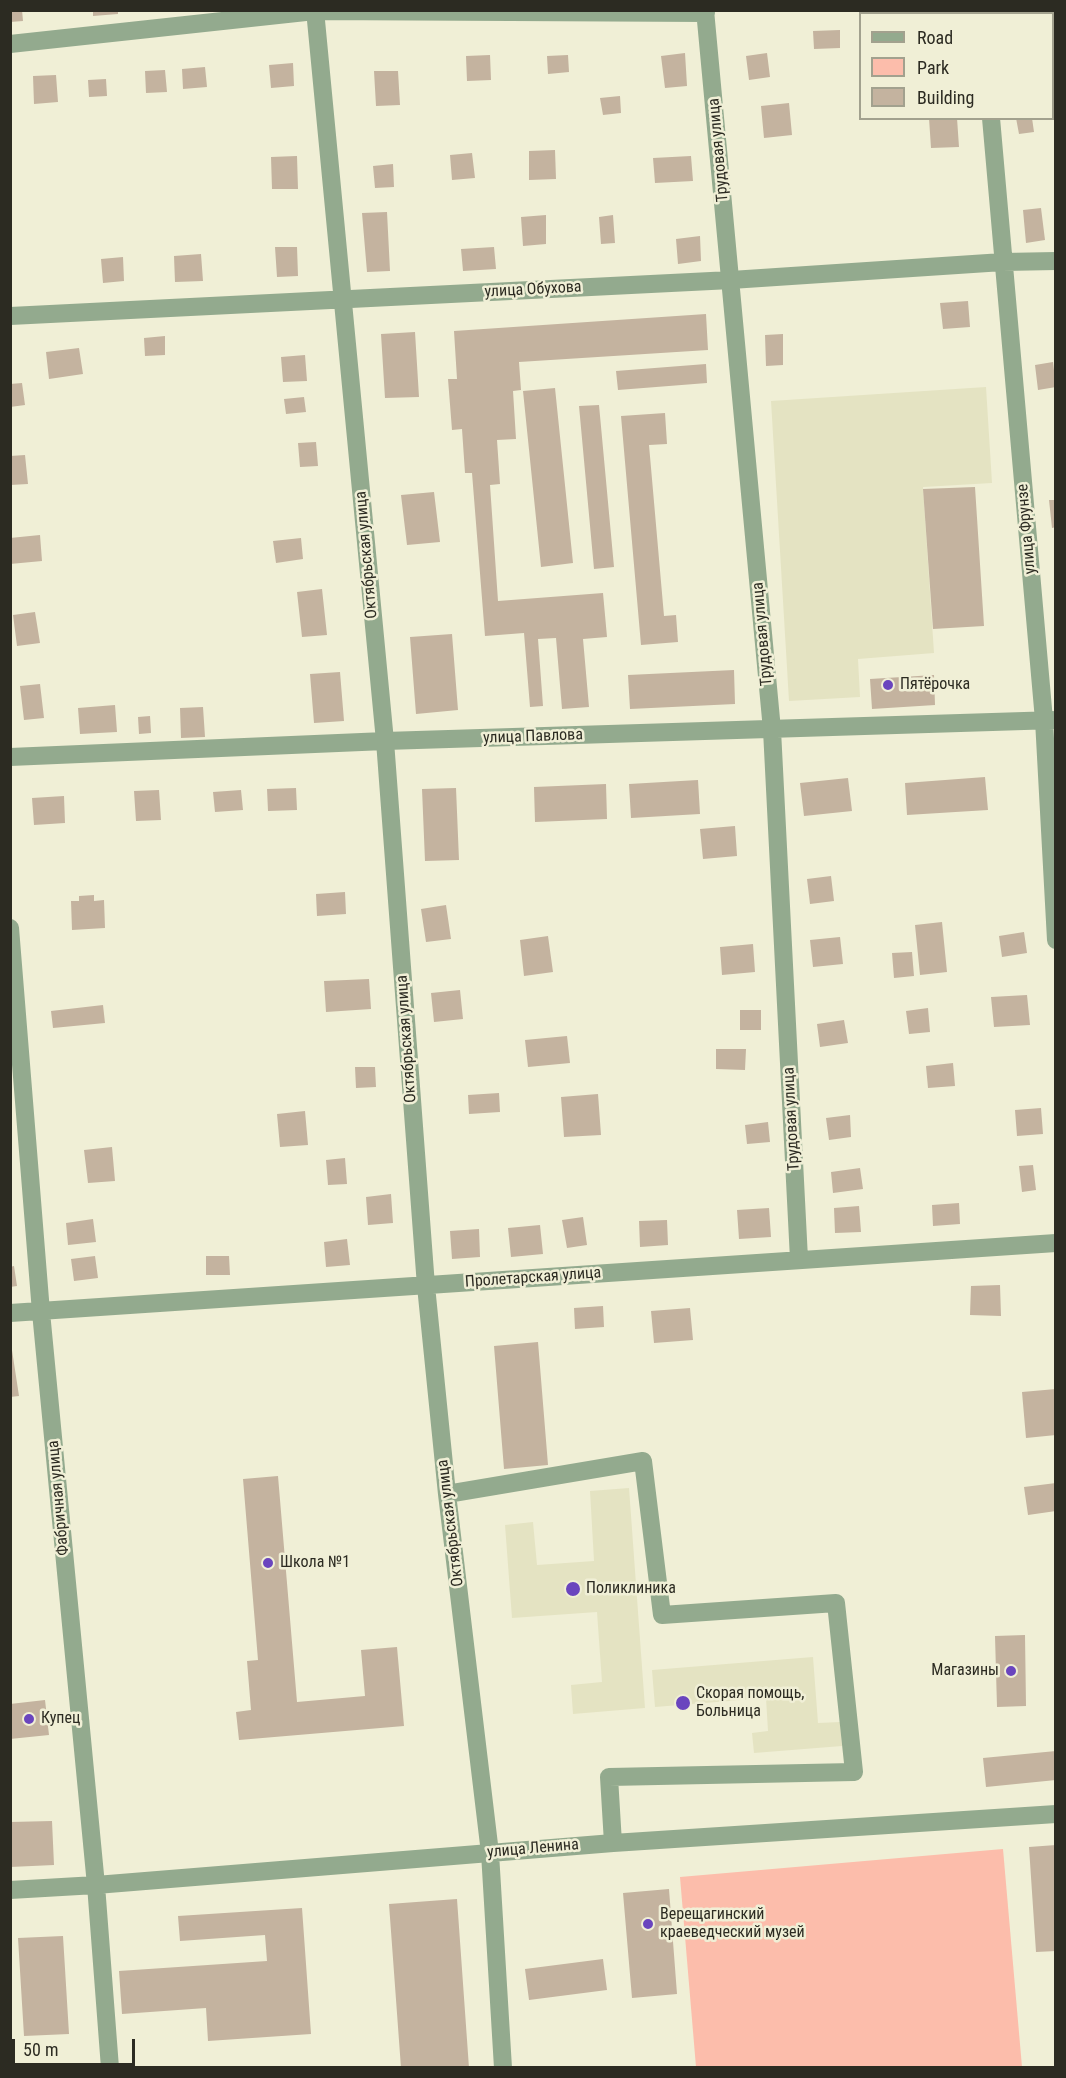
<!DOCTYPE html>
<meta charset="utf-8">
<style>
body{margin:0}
#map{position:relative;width:1066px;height:2078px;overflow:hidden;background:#f0efd6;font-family:"Roboto Condensed",sans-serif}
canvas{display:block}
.frame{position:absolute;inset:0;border:12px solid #2c2b22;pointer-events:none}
.legend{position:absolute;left:859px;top:12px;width:195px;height:108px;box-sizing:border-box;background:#f0efd6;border:2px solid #a2a18e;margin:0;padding:8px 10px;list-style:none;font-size:18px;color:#2c2b22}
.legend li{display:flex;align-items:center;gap:12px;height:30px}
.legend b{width:30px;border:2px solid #a2a18e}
.scale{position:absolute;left:12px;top:2039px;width:123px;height:27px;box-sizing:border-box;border:3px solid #2c2b22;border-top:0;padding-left:8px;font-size:18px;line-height:21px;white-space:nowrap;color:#2c2b22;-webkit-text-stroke:4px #f0efd6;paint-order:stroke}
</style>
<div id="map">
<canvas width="1066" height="2078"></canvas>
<div class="frame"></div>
<ul class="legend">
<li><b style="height:8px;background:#93aa8e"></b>Road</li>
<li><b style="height:16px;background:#fcbdab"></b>Park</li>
<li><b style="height:16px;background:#c4b39f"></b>Building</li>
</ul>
<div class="scale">50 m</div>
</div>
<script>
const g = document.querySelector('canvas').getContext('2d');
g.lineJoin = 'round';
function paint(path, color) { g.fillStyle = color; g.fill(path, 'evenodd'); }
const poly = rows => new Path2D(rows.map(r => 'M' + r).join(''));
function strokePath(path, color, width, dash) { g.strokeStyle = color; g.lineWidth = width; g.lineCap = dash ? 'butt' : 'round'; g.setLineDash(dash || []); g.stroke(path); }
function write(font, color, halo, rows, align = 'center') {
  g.font = font + ' "Roboto Condensed",sans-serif'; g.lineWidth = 5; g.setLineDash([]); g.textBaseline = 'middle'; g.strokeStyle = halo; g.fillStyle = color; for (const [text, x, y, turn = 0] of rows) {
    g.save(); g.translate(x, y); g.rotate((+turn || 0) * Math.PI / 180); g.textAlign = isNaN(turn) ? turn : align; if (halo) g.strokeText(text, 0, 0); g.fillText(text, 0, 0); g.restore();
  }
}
paint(poly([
 [986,387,992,483,923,487,934,653,858,659,860,697,789,701,771,401],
 [629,1488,645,1708,573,1714,571,1685,602,1682,597,1612,512,1618,505,1525,533,1522,537,1565,594,1561,590,1491],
 [813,1657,818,1723,840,1722,842,1746,754,1753,752,1733,768,1731,766,1698,655,1707,652,1670]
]), '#e4e3c2');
paint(poly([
 [1003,1849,1022,2067,696,2067,680,1877]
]), '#fcbdab');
paint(poly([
 [10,10,22,10,23,21,10,22],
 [93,10,118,10,118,14,93,16],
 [840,30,840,48,814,49,813,31],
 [685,53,687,86,665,88,661,56],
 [767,53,770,77,749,80,746,56],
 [490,55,491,80,467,81,466,56],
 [568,55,569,72,548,74,547,56],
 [293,63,294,86,271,88,269,65],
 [205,67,207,87,183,89,182,69],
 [165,70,167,92,146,93,145,71],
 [374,71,398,71,400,105,376,106],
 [56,75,58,102,34,104,33,76],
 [106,79,107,96,89,97,88,80],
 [620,96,621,113,603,115,600,98],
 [789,103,792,135,764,138,761,106],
 [929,118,957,118,959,147,931,148],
 [1016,118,1032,118,1034,132,1019,134],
 [555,150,556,179,529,180,529,151],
 [472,153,475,178,452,180,450,155],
 [297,156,298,189,272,189,271,157],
 [691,156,693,181,655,183,653,158],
 [393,164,394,187,375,188,373,166],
 [1041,208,1045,240,1026,243,1023,210],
 [387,212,390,271,367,272,362,213],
 [546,215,546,244,523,246,521,217],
 [613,215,615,243,601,244,599,217],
 [700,236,701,261,678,264,676,239],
 [275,247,297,247,298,276,277,277],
 [494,247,496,269,463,271,461,249],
 [201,254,203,281,175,282,174,256],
 [123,257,124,281,103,283,101,259],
 [968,301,970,327,943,329,940,303],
 [706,314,708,350,519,362,521,390,513,391,516,439,497,440,500,484,490,485,498,601,603,593,607,637,583,639,589,707,562,709,556,638,538,639,543,706,530,707,524,633,485,636,472,473,465,473,462,429,452,430,448,379,457,379,454,331],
 [415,332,419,397,385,398,381,334],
 [783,334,783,365,766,366,765,335],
 [165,336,165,355,145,356,144,338],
 [79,348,83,374,49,379,46,352],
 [305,355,307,381,283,382,281,357],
 [1053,362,1056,387,1038,390,1035,365],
 [706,364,707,383,618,390,616,371],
 [22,383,25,405,10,407,10,384],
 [555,388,573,563,541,567,523,391],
 [304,397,306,412,286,414,284,399],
 [599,405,614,567,594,569,579,406],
 [665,413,667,444,649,445,664,616,676,615,678,642,641,645,621,416],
 [316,442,318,466,300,467,298,443],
 [25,455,28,484,10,485,10,456],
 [975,487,984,626,933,629,923,489],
 [434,492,440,542,407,545,401,495],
 [1049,500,1056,500,1056,527,1052,528],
 [40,535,42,561,10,564,10,538],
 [301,538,303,559,276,563,273,541],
 [322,589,327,635,302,637,297,592],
 [35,612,40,643,17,646,13,615],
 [452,634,458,710,416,714,410,637],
 [734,670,735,704,630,709,628,675],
 [340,672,344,721,314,723,310,674],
 [934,675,935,705,872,709,870,679],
 [40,684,44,718,24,720,20,686],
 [115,705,117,732,80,734,78,708],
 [203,707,205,737,181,738,180,708],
 [150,716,151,733,139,734,138,717],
 [985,777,988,810,907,815,905,783],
 [848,778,852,811,804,816,800,783],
 [698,780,700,814,631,818,629,784],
 [606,784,607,819,535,822,534,787],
 [296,788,297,810,268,811,267,789],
 [456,788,459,860,425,861,422,789],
 [159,790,161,820,136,821,134,791],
 [241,790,243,810,215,812,213,792],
 [64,796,65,823,34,825,32,798],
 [735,826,737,856,703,859,700,829],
 [831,876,834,901,810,904,807,879],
 [345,892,346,914,317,916,316,894],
 [94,895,94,901,104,900,105,928,72,930,71,901,79,901,79,896],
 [446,905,451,939,426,942,421,909],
 [942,922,947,972,920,975,915,925],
 [1024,932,1027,953,1002,957,999,936],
 [548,936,553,972,524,976,520,940],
 [840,937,843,964,813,967,810,940],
 [753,944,755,972,722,975,720,947],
 [912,952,914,976,894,978,892,953],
 [369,979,371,1009,326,1012,324,981],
 [460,990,463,1019,434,1022,431,993],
 [1027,995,1030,1025,994,1027,991,997],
 [103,1005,105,1023,53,1028,51,1011],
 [928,1008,930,1032,909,1034,906,1011],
 [740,1010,761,1010,761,1030,740,1030],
 [844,1020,848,1043,820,1047,817,1024],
 [567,1036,570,1063,528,1067,525,1040],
 [716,1049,746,1049,745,1070,716,1069],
 [953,1063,955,1086,928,1088,926,1066],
 [355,1067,375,1067,376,1087,356,1088],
 [499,1093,500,1112,469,1114,468,1095],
 [598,1094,601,1135,564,1137,561,1097],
 [1041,1108,1043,1134,1017,1136,1015,1110],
 [305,1111,308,1145,280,1147,277,1114],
 [850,1115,851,1137,829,1140,826,1118],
 [768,1122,770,1142,747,1144,745,1125],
 [112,1147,115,1181,88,1183,84,1150],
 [345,1158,347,1184,328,1185,326,1160],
 [1033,1165,1036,1190,1022,1192,1019,1166],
 [860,1168,863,1189,833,1193,831,1172],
 [391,1194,393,1223,368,1225,366,1197],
 [959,1203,960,1224,933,1226,932,1205],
 [859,1206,861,1232,835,1233,834,1208],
 [769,1208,771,1237,739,1239,737,1210],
 [583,1217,587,1245,567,1248,562,1220],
 [93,1219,96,1242,68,1245,66,1223],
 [667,1220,668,1245,640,1247,639,1221],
 [540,1225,543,1254,511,1257,508,1228],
 [479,1229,480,1257,452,1259,450,1231],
 [347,1239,350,1265,326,1267,324,1242],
 [95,1256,98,1278,74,1281,71,1259],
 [206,1256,229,1256,230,1275,206,1275],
 [14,1266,17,1286,10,1287,10,1267],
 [1000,1285,1001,1316,970,1315,971,1286],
 [603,1306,604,1327,575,1329,574,1308],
 [690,1308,693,1340,654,1343,651,1311],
 [10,1337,19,1396,10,1397],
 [538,1342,548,1465,504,1469,494,1346],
 [1056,1389,1056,1435,1026,1438,1022,1392],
 [278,1476,297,1702,365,1696,361,1650,397,1647,404,1726,239,1740,236,1712,251,1710,247,1661,258,1660,243,1479],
 [1056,1483,1056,1511,1028,1515,1024,1487],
 [1025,1635,1026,1706,997,1707,995,1636],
 [45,1700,49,1735,10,1739,10,1704],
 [1056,1751,1056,1780,986,1787,983,1758],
 [52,1821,54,1865,10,1867,10,1822],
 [1056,1845,1056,1951,1036,1952,1029,1847],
 [669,1889,677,1994,632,1998,623,1893],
 [457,1899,469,2068,401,2068,389,1904],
 [302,1908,311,2034,208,2041,206,2008,122,2014,119,1971,267,1961,265,1935,180,1941,178,1916],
 [63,1936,69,2034,24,2036,18,1938],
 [603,1959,607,1990,529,2000,525,1969]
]), '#c4b39f');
strokePath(poly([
 [315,10,385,741,426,1286,447,1494,490,1853,503,2068],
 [705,10,772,730,799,1259],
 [982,10,983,14],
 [10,44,315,11,706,13],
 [991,118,1044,720,1056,940],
 [10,316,731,280,1003,262,1056,261],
 [10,757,385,741,1056,720],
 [10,928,41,1312,96,1885,110,2068],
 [10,1313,1056,1243],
 [447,1494,643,1461,662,1615,836,1603,854,1772,609,1777,613,1843],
 [10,1890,96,1885,613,1843,1056,1814]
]), '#93aa8e', 18);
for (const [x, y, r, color] of [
 [888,685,6,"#6a45be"],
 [268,1563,6,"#6a45be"],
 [573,1589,8,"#6a45be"],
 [1011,1671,6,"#6a45be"],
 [683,1703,8,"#6a45be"],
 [29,1719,6,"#6a45be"],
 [648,1924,6,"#6a45be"]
]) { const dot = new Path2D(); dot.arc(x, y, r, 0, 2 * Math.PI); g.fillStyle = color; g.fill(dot); strokePath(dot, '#f0efd6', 2); }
write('16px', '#2c2b22', '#f0efd6', [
 ["Трудовая улица",719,150,-95],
 ["улица Обухова",533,290,-3],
 ["улица Фрунзе",1027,529,-95],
 ["Октябрьская улица",367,555,-95],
 ["Трудовая улица",763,634,-95],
 ["улица Павлова",533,737,-2],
 ["Октябрьская улица",407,1039,-94],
 ["Трудовая улица",792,1119,-93],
 ["Пролетарская улица",533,1278,-4],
 ["Фабричная улица",59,1498,-95],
 ["Октябрьская улица",451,1523,-97],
 ["улица Ленина",533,1849,-5]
]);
write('16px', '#2c2b22', '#f0efd6', [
 ["Пятёрочка",900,685],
 ["Школа №1",280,1563],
 ["Поликлиника",586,1589],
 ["Магазины",999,1671,"right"],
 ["Скорая помощь,",696,1694],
 ["Больница",696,1712],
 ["Купец",41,1719],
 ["Верещагинский",660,1915],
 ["краеведческий музей",660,1933]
], 'left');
</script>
